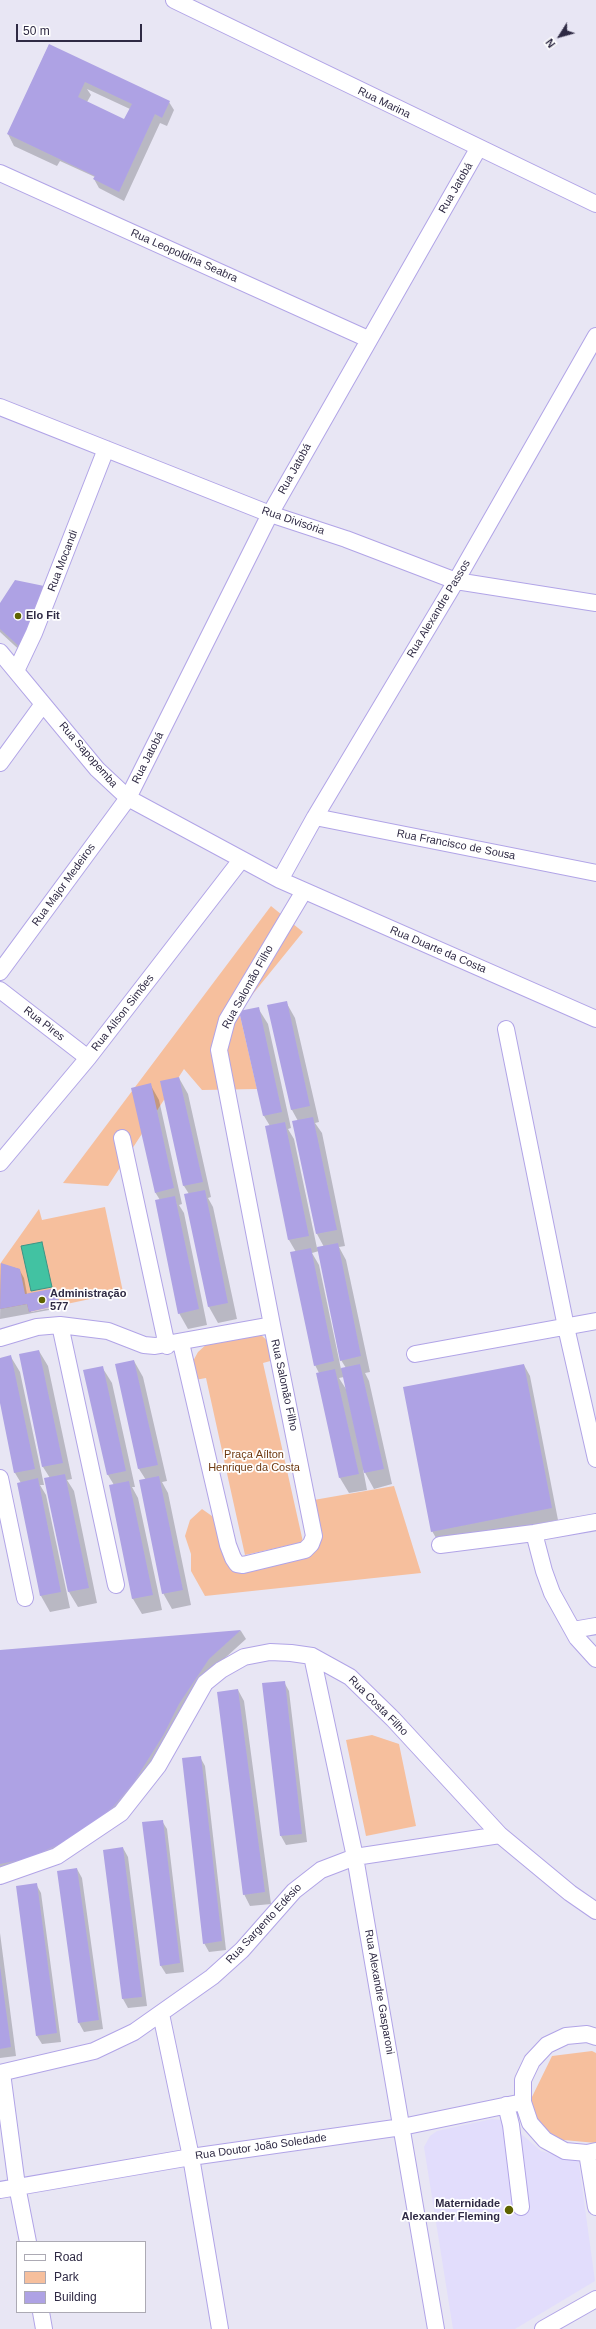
<!DOCTYPE html>
<meta charset="utf-8">
<style>
body{margin:0}
#map{position:relative;width:596px;height:2329px;overflow:hidden;background:#e8e6f4;font-family:Helvetica,sans-serif}
canvas{display:block}
.legend{position:absolute;left:16px;top:2241px;width:130px;height:72px;box-sizing:border-box;background:#fff;border:1px solid #acaab4;margin:0;padding:5px 7px;list-style:none;font-size:12px;color:#2f2a44}
.legend li{display:flex;align-items:center;gap:8px;height:20px}
.legend b{width:20px;border:1px solid #acaab4}
.north{position:absolute;left:540px;top:16px;width:40px;height:40px;-webkit-text-stroke:3px #fff;paint-order:stroke;rotate:233deg;font-size:11px;font-weight:700;line-height:16px;text-align:center;color:#2f2a44}
.north::after{content:'';display:block;margin:auto;width:14px;height:18px;background:#2f2a44;clip-path:polygon(50% 0,100% 100%,50% 72%,0 100%)}
.scale{position:absolute;left:16px;top:24px;width:126px;height:18px;box-sizing:border-box;border:2px solid #2f2a44;border-top:0;padding-left:5px;font-size:12px;line-height:14px;white-space:nowrap;color:#2f2a44;-webkit-text-stroke:3px #fff;paint-order:stroke}
</style>
<div id="map">
<canvas width="596" height="2329"></canvas>
<ul class="legend">
<li><b style="height:5px;background:#fff"></b>Road</li>
<li><b style="height:11px;background:#f6bf9d"></b>Park</li>
<li><b style="height:11px;background:#aea2e4"></b>Building</li>
</ul>
<div class="north">N</div>
<div class="scale">50 m</div>
</div>
<script>
const g = document.querySelector('canvas').getContext('2d');
g.lineJoin = 'round';
function paint(path, color) { g.fillStyle = color; g.fill(path, 'evenodd'); }
const poly = rows => new Path2D(rows.map(r => 'M' + r).join(''));
function strokePath(path, color, width, dash) { g.strokeStyle = color; g.lineWidth = width; g.lineCap = dash ? 'butt' : 'round'; g.setLineDash(dash || []); g.stroke(path); }
function write(font, color, halo, rows, align = 'center') {
  g.font = font + ' Helvetica,sans-serif'; g.lineWidth = 3.5; g.setLineDash([]); g.textBaseline = 'middle'; g.strokeStyle = halo; g.fillStyle = color; for (const [text, x, y, turn = 0] of rows) {
    g.save(); g.translate(x, y); g.rotate((+turn || 0) * Math.PI / 180); g.textAlign = isNaN(turn) ? turn : align; if (halo) g.strokeText(text, 0, 0); g.fillText(text, 0, 0); g.restore();
  }
}
paint(poly([
 [492,2119,502,2120,511,2125,541,2151,559,2156,578,2157,595,2281,515,2329,453,2329,424,2147,430,2136,437,2131]
]), '#e2ddfc');
paint(poly([
 [271,906,303,932,239,1011,257,1089,202,1090,184,1069,108,1186,63,1183],
 [105,1207,123,1292,29,1312,27,1304,0,1309,0,1264,39,1209,42,1220],
 [261,1335,270,1343,274,1360,263,1363,303,1542,245,1555,206,1378,195,1380,192,1363,198,1352,208,1343],
 [394,1486,421,1573,205,1596,191,1571,191,1554,185,1536,190,1520,202,1509,219,1521,229,1565,305,1550,308,1501],
 [372,1735,399,1744,416,1826,366,1836,346,1740],
 [592,2051,596,2053,596,2143,553,2139,535,2116,530,2101,552,2056]
]), '#f6bf9d');
const water = poly([
 [42,1242,52,1287,31,1291,21,1246,42,1242]
]);
paint(water, '#42c2a2');
strokePath(water, '#3c9486', 1);
paint(poly([
 [49,45,169,102,174,110,167,126,160,123,124,201,99,188,94,179,95,177,60,161,57,166,14,146,8,134],
 [87,89,130,109,124,121,87,102,91,95],
 [0,605,27,657,0,632],
 [286,1002,295,1018,319,1122,315,1123,322,1133,345,1246,339,1247,346,1260,370,1372,365,1373,369,1381,392,1484,374,1489,363,1469,367,1490,349,1493,340,1478,319,1373,315,1365,296,1252,289,1240,270,1126,264,1116,240,1012,258,1008,268,1024,291,1128,288,1129,294,1139,317,1248,324,1247,317,1234,293,1122,298,1121,292,1110,268,1006],
 [319,1251,341,1360,346,1368,341,1369,319,1265,312,1253],
 [344,1377,346,1389,339,1378],
 [179,1078,188,1094,211,1197,208,1198,213,1207,237,1319,218,1323,209,1307,185,1195,189,1194,184,1186,161,1082],
 [150,1084,159,1100,182,1204,179,1205,184,1213,207,1325,188,1329,179,1313,160,1200,155,1192],
 [1,1264,19,1269,24,1278,27,1294,55,1289,60,1304,31,1310,31,1312,60,1306,60,1308,0,1319],
 [39,1351,48,1366,72,1479,67,1480,74,1491,97,1603,78,1607,69,1592,50,1478,43,1467,20,1355],
 [11,1357,20,1372,44,1485,40,1485,46,1495,70,1608,50,1612,41,1596,18,1484,21,1483,15,1473,0,1398,0,1359],
 [134,1361,143,1377,167,1481,162,1482,168,1493,191,1605,172,1609,163,1593,146,1480,139,1469,116,1365],
 [524,1365,530,1376,558,1520,439,1543,432,1531],
 [102,1367,112,1383,135,1487,132,1487,138,1498,162,1610,142,1614,133,1599,114,1485,108,1475],
 [241,1631,246,1639,214,1668,169,1743,95,1834,0,1874,0,1651],
 [284,1682,289,1691,307,1842,286,1845,281,1836],
 [238,1690,244,1701,271,1904,250,1906,244,1894],
 [200,1757,205,1766,226,1950,209,1952,204,1943],
 [162,1821,167,1829,184,1972,166,1974,161,1966],
 [123,1848,128,1857,147,2006,128,2008,123,1999,104,1851],
 [77,1869,82,1878,103,2029,84,2032,79,2023],
 [36,1884,41,1893,61,2042,42,2044,37,2036],
 [0,1933,16,2056,0,2058]
]), '#0003');
paint(poly([
 [49,44,170,101,162,118,155,114,119,192,93,179,95,176,7,134],
 [85,82,132,104,124,119,78,97],
 [15,580,49,587,22,649,0,629,0,603],
 [287,1001,310,1106,291,1110,267,1005],
 [259,1007,282,1112,263,1116,239,1011],
 [179,1077,203,1182,183,1186,160,1081],
 [151,1083,174,1188,155,1193,131,1088],
 [313,1117,337,1230,316,1234,292,1121],
 [285,1122,309,1236,288,1240,265,1126],
 [205,1190,228,1303,208,1307,184,1194],
 [175,1196,199,1309,178,1314,155,1200],
 [338,1243,361,1356,340,1361,317,1247],
 [311,1248,334,1361,314,1366,290,1252],
 [1,1263,20,1269,25,1294,56,1288,60,1305,29,1312,27,1304,0,1309],
 [39,1350,63,1463,42,1467,19,1354],
 [11,1355,35,1469,14,1473,0,1403,0,1358],
 [134,1360,158,1465,138,1469,115,1364],
 [360,1364,384,1469,364,1473,341,1368],
 [524,1364,552,1508,431,1532,403,1387],
 [103,1366,126,1471,107,1475,83,1370],
 [335,1369,359,1474,339,1478,316,1373],
 [65,1474,89,1588,68,1592,44,1478],
 [159,1476,183,1590,162,1594,139,1480],
 [38,1478,61,1592,40,1596,17,1483],
 [129,1481,153,1595,132,1599,109,1485],
 [241,1630,209,1659,179,1704,164,1734,134,1782,114,1806,90,1826,60,1844,26,1859,0,1864,0,1650],
 [285,1681,302,1834,280,1836,262,1683],
 [238,1689,265,1892,243,1895,217,1692],
 [201,1756,222,1941,203,1944,182,1758],
 [163,1820,180,1963,160,1966,142,1822],
 [123,1847,142,1997,122,1999,103,1850],
 [77,1868,99,2020,78,2023,57,1871],
 [37,1883,57,2033,36,2036,16,1886],
 [0,1966,11,2047,0,2049]
]), '#aea2e4');
const minor = poly([
 [174,0,596,204],
 [0,173,368,339],
 [0,407,270,514,346,539,456,581,596,603],
 [0,652,97,769,128,798,280,880,596,1019],
 [16,671,34,633,106,449],
 [0,763,43,704],
 [315,817,596,873],
 [280,880,315,817,456,581,596,336],
 [0,972,128,798,270,514,478,149],
 [0,990,88,1058],
 [506,1029,566,1327,596,1459],
 [122,1138,167,1346],
 [0,1163,88,1058,241,860],
 [60,1325,116,1585],
 [0,1338,37,1327,60,1325,108,1331,144,1345,155,1346,272,1325,219,1050,227,1020,304,891],
 [181,1343,228,1545,233,1558,237,1564,243,1565,305,1550,311,1544,314,1536,272,1325],
 [415,1354,596,1321],
 [0,1478,25,1598],
 [534,1533,544,1571,552,1593,577,1638,596,1659],
 [440,1545,534,1533,596,1522],
 [573,1630,596,1626],
 [312,1656,355,1857,436,2329],
 [0,1876,57,1856,121,1813,158,1766,205,1683,221,1670,244,1657,270,1652,291,1653,312,1656,350,1677,393,1719,500,1835,570,1893,596,1911],
 [161,2014,191,2157,220,2329],
 [596,2037,587,2034,566,2036,547,2045,532,2061,523,2080,523,2102,530,2123,545,2140,565,2151,587,2153,596,2151],
 [0,2073,94,2051,134,2032,212,1977,242,1950,294,1891,321,1870,355,1857,500,1835],
 [2,2073,17,2186,28,2242],
 [506,2105,511,2125,521,2207],
 [587,2153,596,2207],
 [0,2190,191,2157,402,2127,523,2102],
 [41,2312,44,2329],
 [543,2329,596,2299]
]);
strokePath(minor, '#b1a4e7', 18);
strokePath(minor, '#fff', 16);
for (const [x, y, r, color] of [
 [18,616,4,"#5e6300"],
 [42,1300,4,"#5e6300"],
 [509,2210,5,"#5e6300"]
]) { const dot = new Path2D(); dot.arc(x, y, r, 0, 2 * Math.PI); g.fillStyle = color; g.fill(dot); strokePath(dot, '#fff', 1.5); }
write('11px', '#2f2a44', '#fff', [
 ["Rua Marina",384,103,26],
 ["Rua Jatobá",456,188,-60],
 ["Rua Leopoldina Seabra",184,256,24],
 ["Rua Jatobá",295,469,-61],
 ["Rua Divisória",293,521,19],
 ["Rua Mocandi",63,561,-69],
 ["Rua Alexandre Passos",439,609,-59],
 ["Rua Sapopemba",88,755,49],
 ["Rua Jatobá",148,758,-63],
 ["Rua Francisco de Sousa",456,845,11],
 ["Rua Major Medeiros",64,885,-54],
 ["Rua Duarte da Costa",438,950,23],
 ["Rua Salomão Filho",248,987,-61],
 ["Rua Aílson Simões",123,1013,-52],
 ["Rua Pires",44,1024,38],
 ["Rua Salomão Filho",284,1385,78],
 ["Rua Costa Filho",378,1706,45],
 ["Rua Sargento Edésio",264,1924,-47],
 ["Rua Alexandre Gasparoni",379,1992,80],
 ["Rua Doutor João Soledade",261,2147,-8]
]);
write('bold 11px', '#2f2a44', '#fff', [
 ["Elo Fit",26,616],
 ["Administração",50,1294],
 ["577",50,1307],
 ["Maternidade",500,2204,"right"],
 ["Alexander Fleming",500,2217,"right"]
], 'left');
write('11px', '#6e3911', '#fff', [
 ["Praça Aílton",254,1455],
 ["Henrique da Costa",254,1468]
]);
</script>
